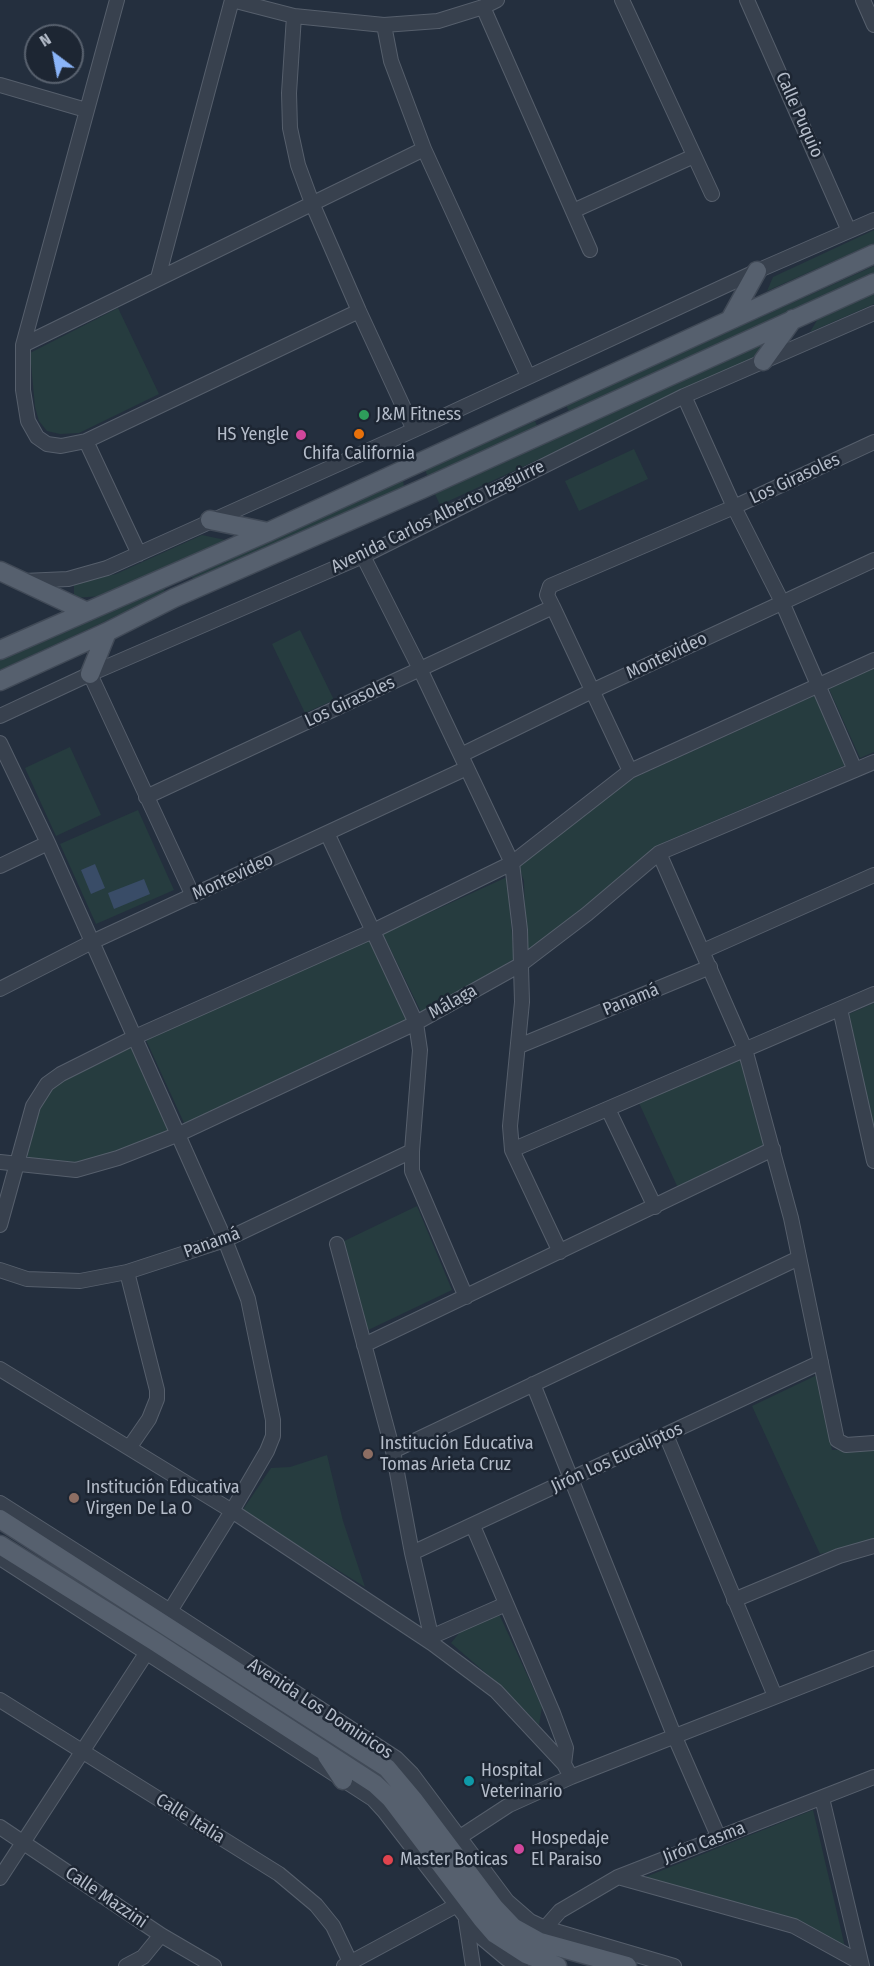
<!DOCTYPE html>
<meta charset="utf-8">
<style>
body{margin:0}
#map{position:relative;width:874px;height:1966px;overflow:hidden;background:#242f3e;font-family:"Fira Sans Condensed",sans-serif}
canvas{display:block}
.north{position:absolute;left:24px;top:24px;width:60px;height:60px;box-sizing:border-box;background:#1d2633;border:2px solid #59626f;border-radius:50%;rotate:328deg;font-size:16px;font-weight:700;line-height:24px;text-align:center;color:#b4bcc9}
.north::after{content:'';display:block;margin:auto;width:21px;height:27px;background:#8ab4f8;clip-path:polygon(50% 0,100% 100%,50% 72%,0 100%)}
</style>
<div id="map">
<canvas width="874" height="1966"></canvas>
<div class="north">N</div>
</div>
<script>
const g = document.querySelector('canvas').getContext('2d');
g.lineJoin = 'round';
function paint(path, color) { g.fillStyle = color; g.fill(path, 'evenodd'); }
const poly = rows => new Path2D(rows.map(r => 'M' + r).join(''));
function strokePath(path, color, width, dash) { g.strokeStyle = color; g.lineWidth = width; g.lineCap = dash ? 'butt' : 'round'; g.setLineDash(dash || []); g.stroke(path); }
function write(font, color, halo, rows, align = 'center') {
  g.font = font + ' "Fira Sans Condensed",sans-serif'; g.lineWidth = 5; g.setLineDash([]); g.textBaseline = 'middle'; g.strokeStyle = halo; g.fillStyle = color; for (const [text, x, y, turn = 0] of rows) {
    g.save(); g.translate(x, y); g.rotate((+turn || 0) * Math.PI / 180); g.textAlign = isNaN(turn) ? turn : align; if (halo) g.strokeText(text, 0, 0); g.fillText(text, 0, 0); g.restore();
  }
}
paint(poly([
 [874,230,874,243,767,291,773,277],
 [874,266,874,277,570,414,566,405],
 [874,292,874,304,810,332,819,317],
 [118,308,159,394,79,433,60,434,47,431,39,421,35,407,30,353],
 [779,335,771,352,440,505,435,494],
 [535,421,538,428,428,477,425,470],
 [634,449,648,479,579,511,565,481],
 [403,479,404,488,196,585,192,577],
 [202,535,230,541,116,595,74,598,74,584,116,574],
 [160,582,166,587,162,595,0,670,0,657],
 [300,630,334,700,305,713,272,644],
 [874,668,874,752,860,758,829,689],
 [816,695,848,764,665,842,652,851,595,904,526,954,524,881,518,864,623,783],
 [70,747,101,815,56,836,25,768],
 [138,810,174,890,96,924,60,844],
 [507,877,514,959,422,1014,383,934],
 [369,938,409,1022,185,1125,146,1040],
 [874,1003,874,1131,849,1014],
 [132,1046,171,1131,133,1148,75,1165,27,1160,36,1109,50,1088,66,1075],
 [740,1059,765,1146,678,1188,639,1103],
 [417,1206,452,1290,364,1332,340,1243],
 [817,1375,832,1450,874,1448,874,1541,820,1554,752,1406],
 [327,1455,343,1521,365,1587,242,1511,271,1468,290,1467],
 [499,1614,542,1707,539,1725,503,1688,451,1643,460,1632],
 [813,1810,845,1947,643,1878]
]), '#263c3f');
paint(poly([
 [95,864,105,888,91,894,81,870],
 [144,879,150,894,114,909,108,893]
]), '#394c67');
const minor = poly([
 [117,0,23,345,23,390,28,421,37,437,47,444,61,446,86,441,359,311],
 [232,0,294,16,384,25,438,21,483,7,497,0],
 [622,0,712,194],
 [747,0,849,231],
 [863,0,874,25],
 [483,7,590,250],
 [294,16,289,93,290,128,298,165,312,203,359,311,414,430],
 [384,25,391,61,424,149,528,376],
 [0,85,86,110],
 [573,211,694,156],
 [158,278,232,0],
 [23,345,424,149],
 [684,396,734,507,782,602,855,770],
 [86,441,139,554],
 [363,556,420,669,512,863,520,930,522,1002,510,1126,512,1150,560,1252],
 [24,581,68,579,107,568,414,430,757,271,874,220],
 [90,674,193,896],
 [0,716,90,674,363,556,684,396,874,313],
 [0,743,48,843,225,1240,248,1299,273,1420,273,1436,267,1451,232,1511,170,1611],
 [461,755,592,691,874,560],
 [630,771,553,607,547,595,550,586,734,507,874,442],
 [146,797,553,607],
 [327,833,416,1023,420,1050,412,1151,412,1171,466,1297],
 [659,853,745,1049,791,1218,837,1440,846,1445,874,1443],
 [0,866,48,843],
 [703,951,874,875],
 [0,989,92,942,467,768],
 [840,1009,874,1161],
 [519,1046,710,967],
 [608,1109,655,1207],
 [512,1150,874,994],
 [0,1162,76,1170,118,1158,179,1134,416,1023,520,965,587,914,659,853,874,762],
 [0,1225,33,1106,47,1084,61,1074,135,1037,373,931,512,863,630,771,874,660],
 [337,1244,393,1451,412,1553,433,1644],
 [0,1270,27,1279,80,1281,127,1272,225,1240,412,1151],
 [127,1272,157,1390,157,1399,149,1419,129,1448],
 [364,1345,773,1149],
 [0,1369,232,1511,433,1644,496,1691,564,1764,571,1777],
 [533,1384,674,1735,719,1838],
 [666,1435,775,1696],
 [393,1451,799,1258],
 [0,1503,170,1611,396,1758,412,1774,507,1901,530,1921,545,1928,674,1966],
 [473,1526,553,1713,566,1748,564,1764],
 [412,1553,821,1362],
 [0,1558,373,1799,384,1811,482,1938,507,1959,521,1966],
 [734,1600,839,1556,874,1546],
 [431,1637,506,1604],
 [0,1700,279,1874,316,1905,333,1926,352,1966],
 [822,1798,862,1966],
 [0,1827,161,1935,214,1966],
 [460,1837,509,1805,571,1777,874,1658],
 [618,1877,794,1926,861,1963],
 [0,1878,147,1652],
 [466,1921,473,1966],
 [545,1928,560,1911,618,1877,874,1777],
 [126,1966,143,1957,161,1935],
 [344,1966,457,1905]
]);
const major = poly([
 [731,318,757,271],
 [763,361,793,319],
 [210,520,268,532],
 [0,571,85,611],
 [0,650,268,532,874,254],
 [90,674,107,632],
 [0,681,107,632,174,598,422,489,874,283],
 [0,1519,387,1768,413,1799,494,1907,513,1927,540,1942,627,1966],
 [0,1545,154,1641,375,1784,391,1799,482,1919,495,1934,526,1954,557,1966],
 [327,1756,343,1780]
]);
strokePath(minor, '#565f6c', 16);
strokePath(major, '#414a57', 21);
strokePath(minor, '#38414e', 14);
strokePath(major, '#56606e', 18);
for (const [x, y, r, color] of [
 [364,415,6,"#2e9e5b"],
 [359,434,6,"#e8710a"],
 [301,435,6,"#d1479c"],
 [368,1454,6,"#8d6e63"],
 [74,1498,6,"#8d6e63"],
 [469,1781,6,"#0f9aa8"],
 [519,1849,6,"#d1479c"],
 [388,1860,6,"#e0444e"]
]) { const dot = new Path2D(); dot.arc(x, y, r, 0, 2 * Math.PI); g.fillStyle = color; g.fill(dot); strokePath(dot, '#1d2633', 2); }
write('18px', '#b4bcc9', '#1d2633', [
 ["Calle Puquio",799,115,66],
 ["Los Girasoles",795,479,-25],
 ["Avenida Carlos Alberto Izaguirre",438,517,-26],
 ["Montevideo",667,656,-25],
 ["Los Girasoles",350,702,-25],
 ["Montevideo",233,877,-25],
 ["Panamá",631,1000,-22],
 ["Málaga",453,1002,-29],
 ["Panamá",212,1243,-20],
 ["Jirón Los Eucaliptos",617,1458,-25],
 ["Avenida Los Dominicos",320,1709,33],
 ["Calle Italia",190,1819,32],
 ["Jirón Casma",704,1843,-21],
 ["Calle Mazzini",106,1898,34]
]);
write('18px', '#b4bcc9', '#1d2633', [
 ["J&M Fitness",376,415],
 ["HS Yengle",289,435,"right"],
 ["Chifa California",359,454,"center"],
 ["Institución Educativa",380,1444],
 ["Tomas Arieta Cruz",380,1465],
 ["Institución Educativa",86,1488],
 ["Virgen De La O",86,1509],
 ["Hospital",481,1771],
 ["Veterinario",481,1792],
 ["Hospedaje",531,1839],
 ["El Paraiso",531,1860],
 ["Master Boticas",400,1860]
], 'left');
</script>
